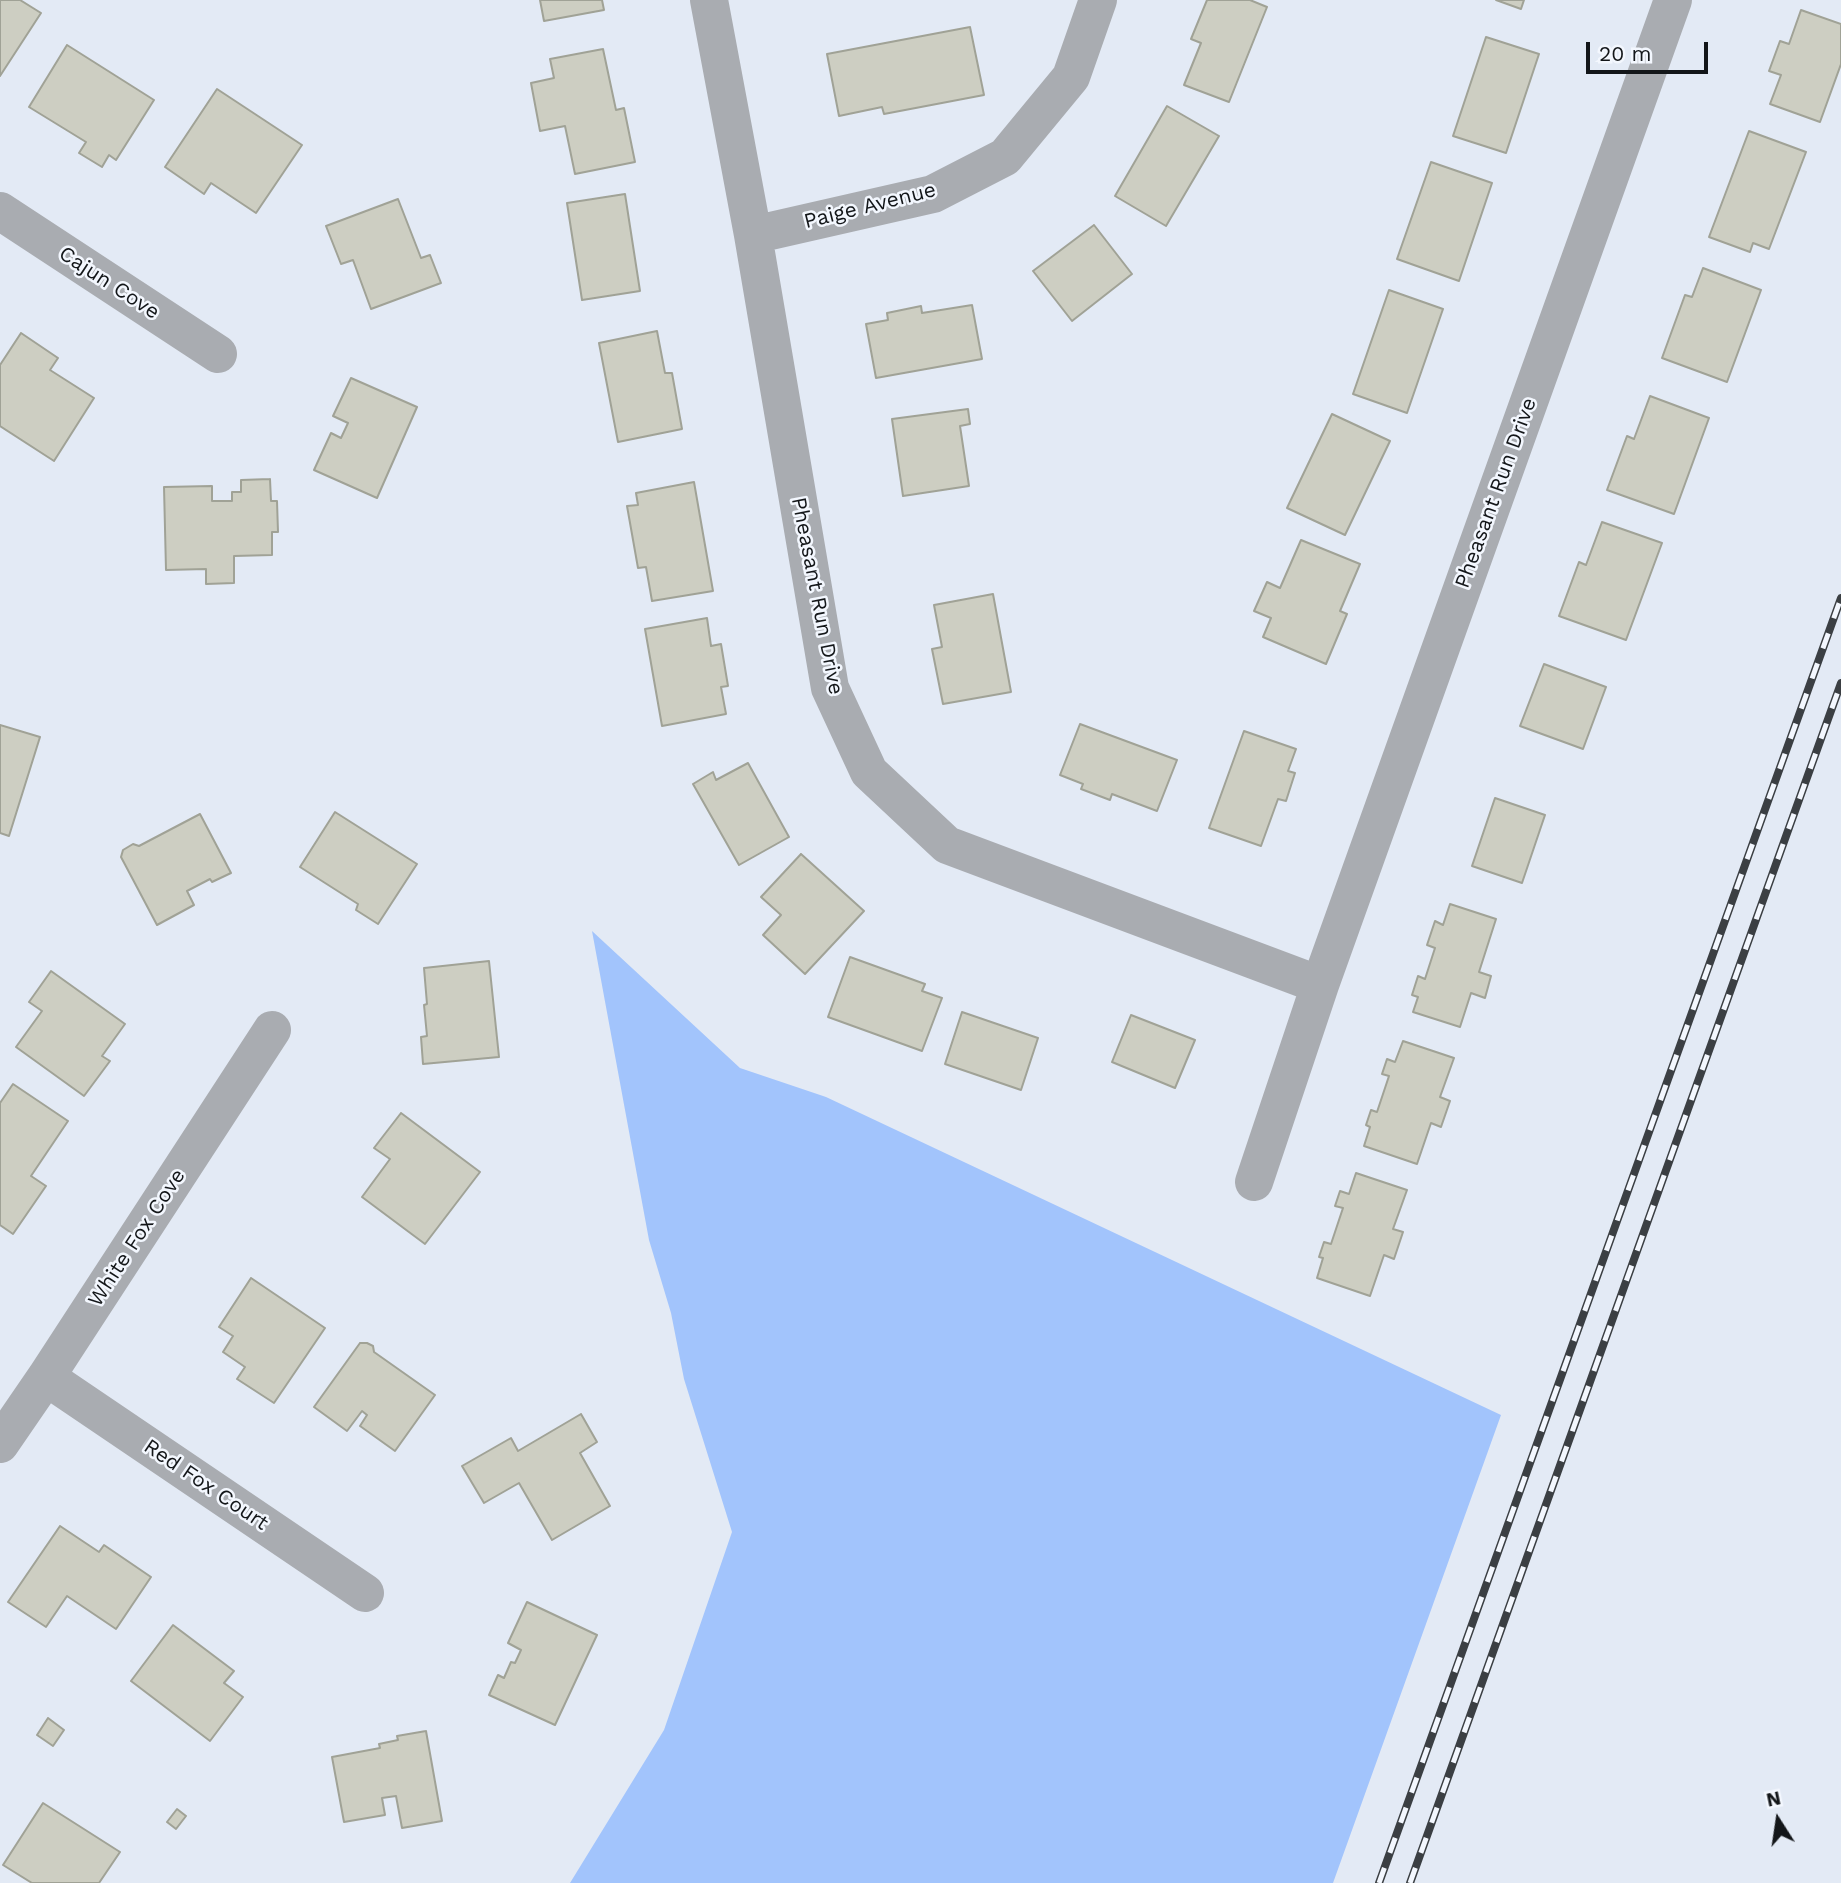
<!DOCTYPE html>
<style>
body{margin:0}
#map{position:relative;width:1841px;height:1883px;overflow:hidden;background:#e3eaf5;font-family:"Work Sans",sans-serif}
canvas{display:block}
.north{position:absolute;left:1743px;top:1785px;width:70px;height:70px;-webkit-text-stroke:5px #f3f7fe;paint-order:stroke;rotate:348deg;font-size:19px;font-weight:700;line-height:28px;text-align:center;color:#131619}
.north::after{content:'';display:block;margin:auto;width:24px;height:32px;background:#131619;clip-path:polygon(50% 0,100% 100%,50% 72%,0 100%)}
.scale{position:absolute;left:1586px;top:42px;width:122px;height:32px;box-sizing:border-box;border:4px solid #131619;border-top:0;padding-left:9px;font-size:21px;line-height:24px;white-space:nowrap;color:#131619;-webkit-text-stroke:5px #f3f7fe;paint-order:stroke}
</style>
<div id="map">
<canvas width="1841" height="1883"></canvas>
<div class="north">N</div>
<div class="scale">20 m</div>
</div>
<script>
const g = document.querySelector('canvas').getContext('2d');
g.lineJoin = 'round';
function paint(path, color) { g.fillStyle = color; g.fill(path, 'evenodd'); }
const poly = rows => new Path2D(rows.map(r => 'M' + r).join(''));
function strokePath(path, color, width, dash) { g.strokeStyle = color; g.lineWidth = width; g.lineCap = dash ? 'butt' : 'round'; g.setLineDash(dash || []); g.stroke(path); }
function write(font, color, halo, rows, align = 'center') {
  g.font = font + ' "Work Sans",sans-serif'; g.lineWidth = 5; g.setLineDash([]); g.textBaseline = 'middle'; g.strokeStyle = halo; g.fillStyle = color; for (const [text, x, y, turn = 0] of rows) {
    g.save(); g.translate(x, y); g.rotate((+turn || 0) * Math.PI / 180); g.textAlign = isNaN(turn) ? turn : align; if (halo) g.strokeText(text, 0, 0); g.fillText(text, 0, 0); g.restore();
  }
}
paint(poly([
 [592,931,740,1068,826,1097,1501,1415,1333,1883,570,1883,664,1730,732,1532,684,1379,671,1313,649,1240]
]), '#a2c4fc');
const building = poly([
 [0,0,20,0,41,13,0,76,0,0],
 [540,0,602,0,604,10,544,21,540,0],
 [1207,0,1250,0,1267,7,1229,102,1184,85,1201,43,1191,39,1207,0],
 [1496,0,1524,0,1521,9,1496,0],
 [1801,10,1841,24,1841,64,1820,122,1770,104,1781,75,1769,71,1780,41,1789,44,1801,10],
 [970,27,984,95,884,114,882,107,839,116,827,54,970,27],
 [1486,37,1539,54,1506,153,1453,136,1486,37],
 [67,45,154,100,116,160,109,155,102,167,79,153,86,142,29,107,67,45],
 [603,49,616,110,624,108,635,162,575,174,565,126,540,131,531,83,554,78,550,59,603,49],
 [217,89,302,145,256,213,211,183,204,194,165,167,217,89],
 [1167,106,1219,136,1166,226,1115,196,1167,106],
 [1749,131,1806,152,1769,249,1753,243,1750,252,1709,237,1749,131],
 [1431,162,1492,183,1459,281,1397,259,1431,162],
 [625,194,640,291,582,300,567,203,625,194],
 [398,199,421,258,430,255,441,283,371,309,353,260,341,264,326,226,398,199],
 [1094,225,1132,274,1072,321,1033,271,1094,225],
 [1703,268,1761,290,1727,382,1662,358,1685,295,1692,297,1703,268],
 [1389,290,1443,309,1407,413,1353,394,1389,290],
 [972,305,982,359,876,378,866,324,888,320,887,313,921,306,922,313,972,305],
 [657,331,665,373,672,373,682,429,618,442,599,343,657,331],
 [21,333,58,358,50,370,94,398,54,461,0,426,0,365,21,333],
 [351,378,417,407,377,498,314,470,331,433,341,438,348,423,333,416,351,378],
 [1650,396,1709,418,1674,514,1607,490,1627,436,1634,439,1650,396],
 [968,409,970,424,960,426,969,486,903,496,892,419,968,409],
 [1332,414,1390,441,1345,535,1287,508,1332,414],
 [270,479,271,501,277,501,278,532,272,532,272,555,234,556,234,583,206,584,206,569,166,570,164,487,212,486,212,501,232,501,232,492,241,492,241,480,270,479],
 [694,482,713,591,652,601,646,567,638,568,627,506,638,505,636,493,694,482],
 [1602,522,1662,543,1626,640,1559,616,1579,562,1586,565,1602,522],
 [1301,540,1360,564,1340,611,1347,614,1326,664,1263,637,1271,618,1254,611,1267,582,1280,588,1301,540],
 [993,594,1011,692,943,704,932,649,942,647,934,605,993,594],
 [707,618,711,646,721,644,728,686,721,687,726,714,662,726,645,629,707,618],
 [1544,664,1606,687,1583,749,1520,726,1544,664],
 [1080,724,1177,760,1157,811,1112,794,1110,800,1081,789,1083,784,1060,775,1080,724],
 [0,725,40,737,9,836,0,833,0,725],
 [1244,731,1296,749,1288,771,1295,773,1286,801,1278,799,1261,846,1209,828,1244,731],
 [748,763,789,837,739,865,693,784,713,772,716,780,748,763],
 [1495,798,1545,815,1522,883,1472,866,1495,798],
 [335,812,417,864,378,924,356,910,358,904,300,867,335,812],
 [200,814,231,873,212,882,210,879,187,891,194,905,157,925,121,857,123,850,133,844,139,846,200,814],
 [801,854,864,911,805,974,763,935,781,915,761,897,801,854],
 [1450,904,1496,919,1479,972,1491,976,1485,998,1471,993,1460,1027,1413,1012,1418,997,1412,995,1418,976,1425,979,1435,948,1427,945,1435,921,1443,925,1450,904],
 [850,957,925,984,922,991,942,998,922,1051,828,1017,850,957],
 [489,961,499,1057,423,1064,421,1037,427,1036,424,1005,427,1004,424,968,489,961],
 [51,971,125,1024,102,1056,110,1061,84,1096,16,1047,42,1011,29,1002,51,971],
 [962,1012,1038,1038,1021,1090,945,1064,962,1012],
 [1131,1015,1195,1040,1175,1088,1112,1062,1131,1015],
 [1403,1041,1454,1058,1440,1097,1450,1101,1441,1127,1431,1123,1417,1164,1364,1146,1370,1127,1366,1125,1371,1110,1377,1112,1389,1076,1382,1074,1387,1059,1395,1062,1403,1041],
 [13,1084,68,1121,31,1176,46,1186,13,1234,0,1225,0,1103,13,1084],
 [401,1113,480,1172,425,1244,362,1197,390,1159,374,1148,401,1113],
 [1356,1173,1407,1190,1393,1229,1403,1232,1394,1259,1384,1255,1370,1296,1317,1278,1323,1258,1319,1257,1324,1242,1331,1244,1343,1208,1335,1206,1340,1191,1349,1194,1356,1173],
 [251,1278,325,1328,274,1403,237,1379,245,1367,223,1352,233,1336,219,1327,251,1278],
 [360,1343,367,1343,373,1346,374,1352,435,1395,395,1451,360,1426,367,1415,362,1411,347,1431,314,1407,360,1343],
 [581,1414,597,1442,580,1453,610,1506,552,1540,519,1483,484,1503,462,1466,511,1438,518,1451,581,1414],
 [60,1526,99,1552,104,1545,151,1577,116,1629,67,1596,46,1627,8,1602,60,1526],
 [527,1602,597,1635,555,1725,489,1695,498,1675,504,1678,511,1662,515,1663,521,1650,508,1643,527,1602],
 [173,1625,234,1671,224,1683,243,1697,210,1741,131,1681,173,1625],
 [48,1718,64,1730,53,1746,37,1735,48,1718],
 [426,1731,442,1821,402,1828,396,1796,382,1798,385,1815,344,1822,332,1757,380,1748,379,1744,398,1740,397,1736,426,1731],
 [43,1803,120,1852,99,1883,32,1883,3,1865,43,1803],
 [177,1809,186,1816,176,1829,167,1822,177,1809]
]);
paint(building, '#cdcec2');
strokePath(building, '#a0a296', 2);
strokePath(poly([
 [709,0,753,235,830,688,869,772,947,845,1320,985],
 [0,211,218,354],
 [753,235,933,194,1005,157,1071,77,1098,0],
 [1254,1182,1320,985,1673,0],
 [46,1377,365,1593],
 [0,1444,46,1377,272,1030]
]), '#a9acb1', 38);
const rail = poly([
 [1379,1883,1841,598],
 [1410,1883,1841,683]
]);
strokePath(rail, '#3b3f43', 8);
strokePath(rail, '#f3f7fe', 5, [16]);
write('21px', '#131619', '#f3f7fe', [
 ["Paige Avenue",870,206,-14],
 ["Cajun Cove",109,283,33],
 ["Pheasant Run Drive",1496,493,-70],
 ["Pheasant Run Drive",817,596,79],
 ["White Fox Cove",137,1238,-57],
 ["Red Fox Court",206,1485,34]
]);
</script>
